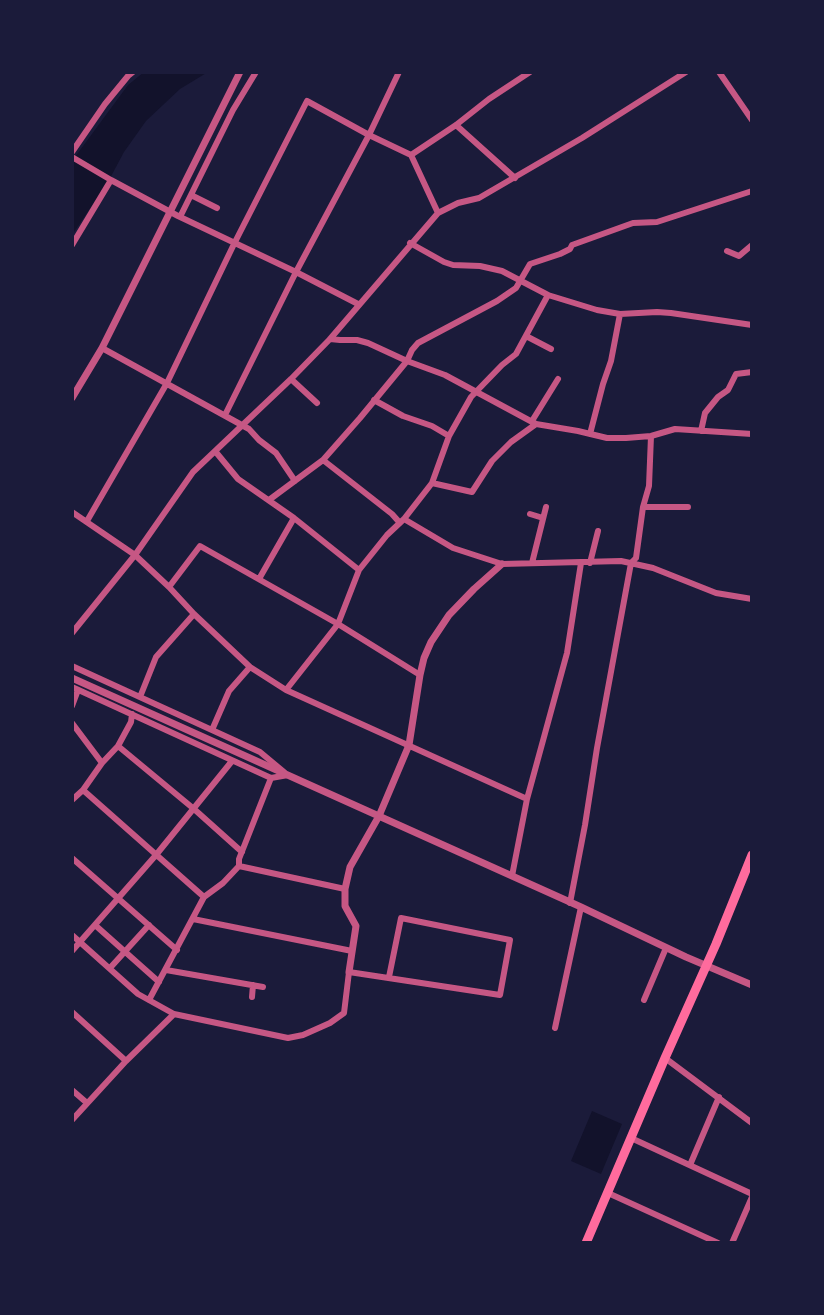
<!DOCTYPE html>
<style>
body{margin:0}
#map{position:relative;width:824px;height:1315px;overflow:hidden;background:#1b1b3a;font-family:"Noto Serif",serif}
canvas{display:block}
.frame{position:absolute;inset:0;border:74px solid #1b1b3a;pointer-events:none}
</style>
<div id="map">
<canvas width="824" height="1315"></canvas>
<div class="frame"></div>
</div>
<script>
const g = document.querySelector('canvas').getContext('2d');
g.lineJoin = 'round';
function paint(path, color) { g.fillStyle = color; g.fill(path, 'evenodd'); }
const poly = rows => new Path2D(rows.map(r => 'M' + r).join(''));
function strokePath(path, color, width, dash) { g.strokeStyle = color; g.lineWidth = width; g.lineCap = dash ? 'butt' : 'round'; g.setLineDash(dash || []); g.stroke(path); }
paint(poly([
 [144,72,208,72,180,89,146,121,124,152,108,182,72,235,72,161,128,85],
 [592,1111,622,1124,601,1174,571,1161]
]), '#12122b');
strokePath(poly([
 [719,72,752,120],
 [456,125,515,178],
 [72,152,105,104,128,76,133,72],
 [411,155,456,125,489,99,530,72],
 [72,157,111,180,178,216,296,272,358,304],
 [191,195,217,208],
 [180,217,233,110,256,72],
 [410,243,444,262,453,265,480,266,502,271,548,295,597,310,620,314,657,312,671,313,752,325],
 [72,245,111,180],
 [727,251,739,256,752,245],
 [526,336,551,349],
 [330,339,340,340,357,340,368,343,407,361,445,375,536,424,578,431,607,438,626,438,651,436,675,429,752,434],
 [102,348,249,429,259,440,276,453,295,481],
 [291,379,317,403],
 [374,400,403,416,432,426,449,436],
 [225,415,296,272,369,135,399,72],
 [532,421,558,379],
 [701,431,705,413,718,397,728,390,736,374,752,372],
 [590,434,603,384,611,361,620,314],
 [215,451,238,479,294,518,359,570],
 [323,460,360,418,407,361,412,350,418,343,497,301,516,288,530,264,560,254,570,249,572,245,633,223,657,222,752,191],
 [432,483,472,492,492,461,511,442,536,424],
 [269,500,323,460,392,514,400,523],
 [643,507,688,507],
 [72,512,135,555,169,587,194,614,250,667,286,690,527,799],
 [530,514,543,518],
 [404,519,453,548,502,564,621,561,653,568,716,593,752,599],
 [87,521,167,383,234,244,307,101,369,135,411,155,438,213],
 [532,563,546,507],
 [590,563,598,531],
 [259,579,294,518],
 [169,587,200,546,338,624,420,675],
 [72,633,135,555,193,472,291,379,330,339,438,213,458,203,479,198,582,138,686,72],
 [72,666,260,752,284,772],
 [72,687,271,778,288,775],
 [286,690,338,624,359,570,387,535,404,519,432,483,449,436,471,397,502,365,516,354,548,295],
 [140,697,156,657,194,614],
 [72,706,78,690],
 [72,723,102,763],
 [212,730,229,691,250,667],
 [118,746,194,809,242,852],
 [83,790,204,897],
 [72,800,83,790,102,763,118,746,131,722,132,714],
 [72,858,177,950],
 [239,866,345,889],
 [512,876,527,799,567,653,581,563],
 [570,903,585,825,597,748,631,563,636,558,643,507,649,486,651,436],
 [193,919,352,951],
 [95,925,159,982],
 [72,935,138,994,174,1014,288,1038,303,1035,330,1023,344,1013,349,972,500,995,510,940,401,918,389,977],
 [72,951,156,855,232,761],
 [110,968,149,925],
 [166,970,263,987],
 [252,997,253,985],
 [149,1000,204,897,223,883,239,866,239,859,271,778],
 [644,1000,666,948],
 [72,1012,126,1061],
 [555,1028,581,907],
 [665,1058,752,1123],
 [72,1090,87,1103],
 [72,1120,126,1061,174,1014],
 [631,1138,752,1194],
 [690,1165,719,1097],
 [608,1193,718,1243],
 [732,1243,752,1197]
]), '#c65784', 6);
strokePath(poly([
 [72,398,102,348,240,72],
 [72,678,581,907,686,957,752,985],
 [349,972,356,926,345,906,345,889,350,867,379,816,409,745,420,675,424,658,431,642,449,615,474,589,502,564]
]), '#c65784', 7);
strokePath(poly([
 [586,1243,665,1058,716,944,752,855]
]), '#ff6b9d', 9);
</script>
